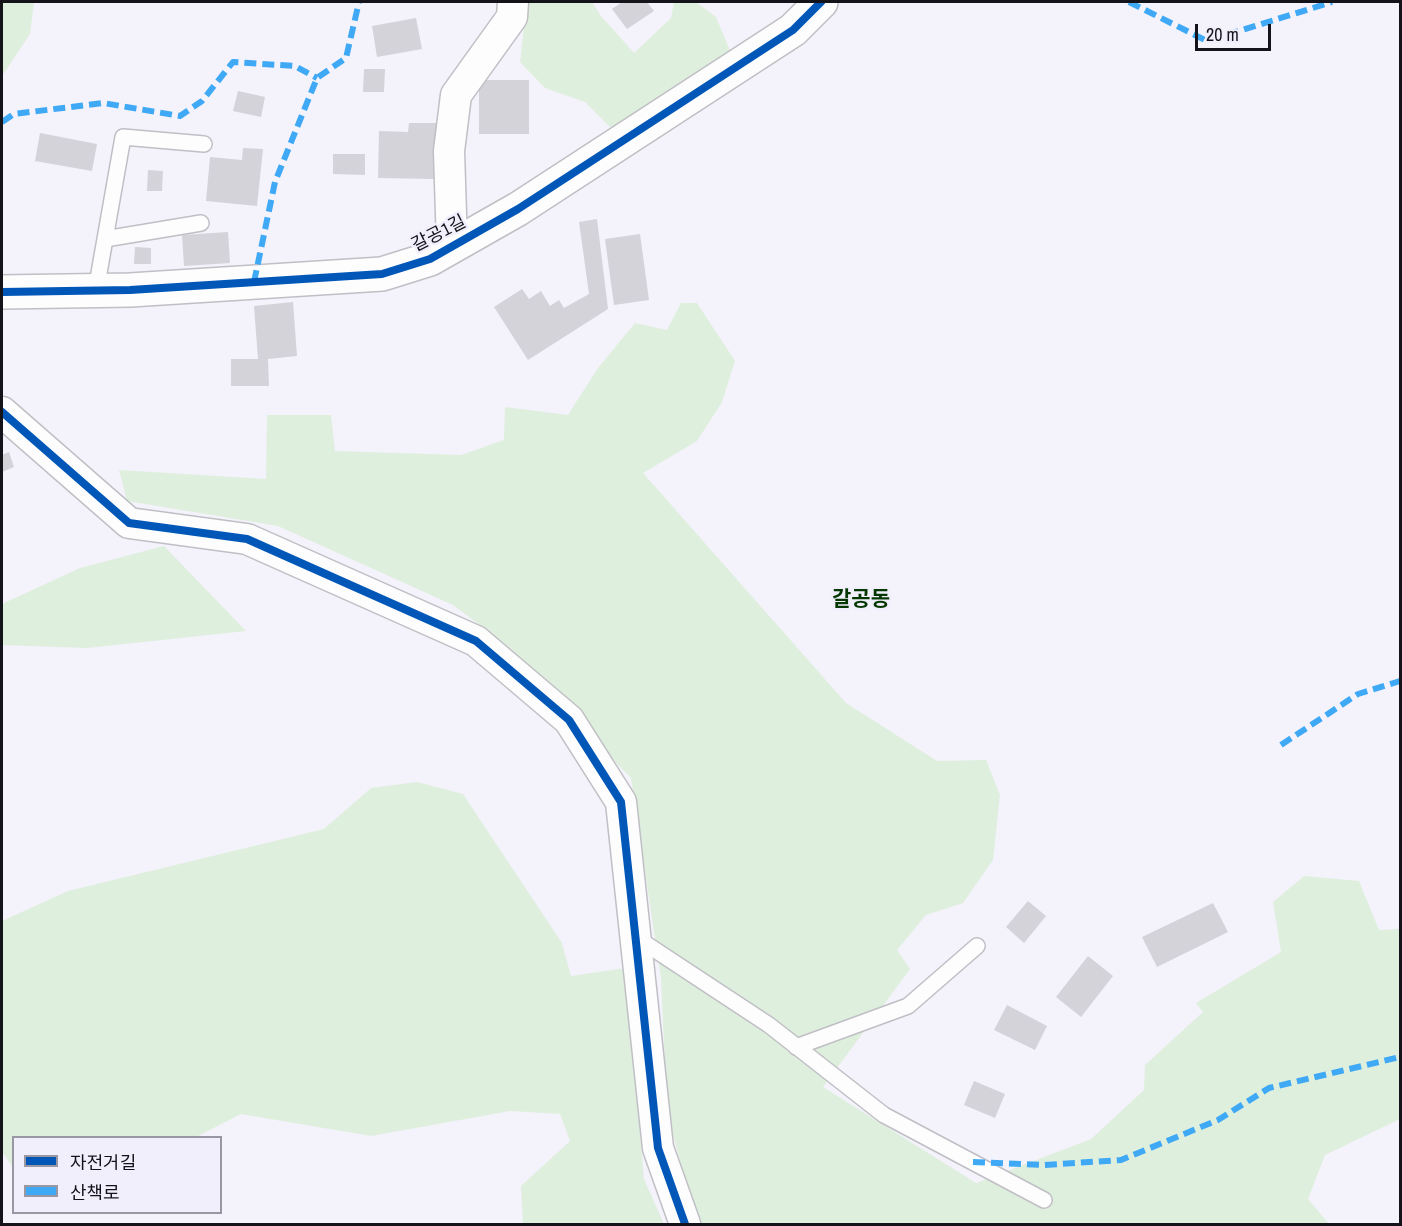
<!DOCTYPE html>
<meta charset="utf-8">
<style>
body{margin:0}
#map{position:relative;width:1402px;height:1226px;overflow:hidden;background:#f4f2fa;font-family:"Archivo Narrow","Noto Sans KR",sans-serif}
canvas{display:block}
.frame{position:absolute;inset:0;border:3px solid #141319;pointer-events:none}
.legend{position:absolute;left:12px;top:1136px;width:210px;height:78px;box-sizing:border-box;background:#f2effd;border:2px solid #9997a2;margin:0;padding:8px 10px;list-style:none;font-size:18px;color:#141319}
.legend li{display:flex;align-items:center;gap:12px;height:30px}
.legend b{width:30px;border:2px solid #9997a2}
.scale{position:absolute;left:1195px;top:24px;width:76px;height:27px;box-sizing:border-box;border:3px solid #141319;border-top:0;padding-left:8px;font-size:18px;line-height:21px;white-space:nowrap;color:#141319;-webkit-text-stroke:4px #f2effd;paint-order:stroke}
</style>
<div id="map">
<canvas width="1402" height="1226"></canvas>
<div class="frame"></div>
<ul class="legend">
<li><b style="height:8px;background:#0057b8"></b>자전거길</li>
<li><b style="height:8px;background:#3fa9f5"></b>산책로</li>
</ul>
<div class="scale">20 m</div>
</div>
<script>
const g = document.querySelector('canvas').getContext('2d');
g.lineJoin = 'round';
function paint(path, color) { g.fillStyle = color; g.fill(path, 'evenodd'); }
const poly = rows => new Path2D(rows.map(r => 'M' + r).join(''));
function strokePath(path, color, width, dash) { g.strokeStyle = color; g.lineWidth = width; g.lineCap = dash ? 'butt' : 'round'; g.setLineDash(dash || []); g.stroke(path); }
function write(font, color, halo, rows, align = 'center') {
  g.font = font + ' "Archivo Narrow","Noto Sans KR",sans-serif'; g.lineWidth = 5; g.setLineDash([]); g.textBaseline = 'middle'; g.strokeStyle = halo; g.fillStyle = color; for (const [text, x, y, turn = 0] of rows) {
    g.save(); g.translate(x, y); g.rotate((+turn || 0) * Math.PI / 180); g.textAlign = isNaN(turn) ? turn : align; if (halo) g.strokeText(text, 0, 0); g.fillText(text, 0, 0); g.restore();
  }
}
paint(poly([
 [2,2,34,2,30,34,2,76],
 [527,2,592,2,601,16,634,53,671,18,674,2,696,2,716,17,733,58,641,125,610,127,585,102,545,88,520,62],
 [681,303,697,303,735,361,722,402,697,441,643,473,846,703,937,761,986,760,1000,795,993,860,963,903,926,915,897,950,910,969,823,1087,976,1183,1091,1139,1144,1090,1145,1065,1203,1012,1196,1003,1281,952,1273,902,1304,876,1359,881,1379,930,1400,929,1400,1119,1325,1155,1308,1199,1329,1224,699,1224,690,1201,667,1110,661,978,631,778,481,626,453,605,278,526,127,501,119,470,266,479,267,415,331,415,335,451,461,455,504,440,505,407,568,415,598,368,635,323,667,330],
 [164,546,246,631,87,648,2,645,2,604,80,568],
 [417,782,463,794,562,943,571,976,626,968,644,1179,664,1224,523,1224,521,1186,570,1141,560,1114,510,1111,371,1136,241,1114,196,1137,14,1138,13,1167,2,1152,2,921,68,891,324,829,371,788]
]), '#dfefde');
paint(poly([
 [622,2,647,2,654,11,627,29,612,9],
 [416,18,422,49,377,57,372,26],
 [364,69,385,69,384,92,363,92],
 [479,80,529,80,529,134,479,134],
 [238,91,265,97,261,117,233,111],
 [409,123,436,123,435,179,378,178,379,131,408,132],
 [40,133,97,144,92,171,35,161],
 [243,148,263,149,257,206,206,201,210,157,242,160],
 [333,154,365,154,365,175,333,174],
 [148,170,163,171,162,191,147,191],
 [597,219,608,309,528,360,494,307,522,289,529,299,541,291,550,306,559,300,564,308,589,294,579,222],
 [228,232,230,263,184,266,182,235],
 [640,234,649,300,614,305,605,239],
 [135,247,151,248,151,264,134,264],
 [293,302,297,356,268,359,269,386,231,386,231,359,258,359,254,306],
 [9,452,14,467,2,472,2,455],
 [1028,901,1046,916,1024,943,1006,927],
 [1213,903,1228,932,1157,967,1142,937],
 [1088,956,1113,976,1081,1017,1056,997],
 [1007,1005,1047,1026,1035,1050,994,1030],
 [974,1081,1005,1094,995,1118,964,1105]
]), '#d4d3d9');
const service = poly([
 [105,239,201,223],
 [96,290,123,137,204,144],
 [637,938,769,1025,884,1115,1044,1200],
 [796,1047,908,1006,977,946]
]);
const minor = poly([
 [452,246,449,151,456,95,512,17,513,2],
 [2,412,129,523,247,539,476,641,569,720,621,802,658,1148,685,1224]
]);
const tertiary = poly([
 [2,292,130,290,382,274,430,259,518,209,793,30,821,2]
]);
strokePath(service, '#c0bfc5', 18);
strokePath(minor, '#c0bfc5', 33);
strokePath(tertiary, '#c0bfc5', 36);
strokePath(service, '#fdfdfe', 15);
strokePath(minor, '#fdfdfe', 30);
strokePath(tertiary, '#fdfdfe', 33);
strokePath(poly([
 [1129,2,1207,41,1332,2],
 [2,122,14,114,103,103,180,116,202,101,233,62,295,66,317,78],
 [254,282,275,182,317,78,346,58,359,2],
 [1281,745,1358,694,1400,681],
 [973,1162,1044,1165,1121,1160,1218,1120,1269,1088,1400,1057]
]), '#3fa9f5', 6, [12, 6]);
strokePath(poly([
 [2,292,130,290,382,274,430,259,518,209,793,30,821,2],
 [2,412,129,523,247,539,476,641,569,720,621,802,658,1148,685,1224]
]), '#0057b8', 8);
write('18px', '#141319', '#f2effd', [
 ["갈공1길",439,234,-27]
]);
write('bold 21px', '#053800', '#f2effd', [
 ["갈공동",861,600]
]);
</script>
